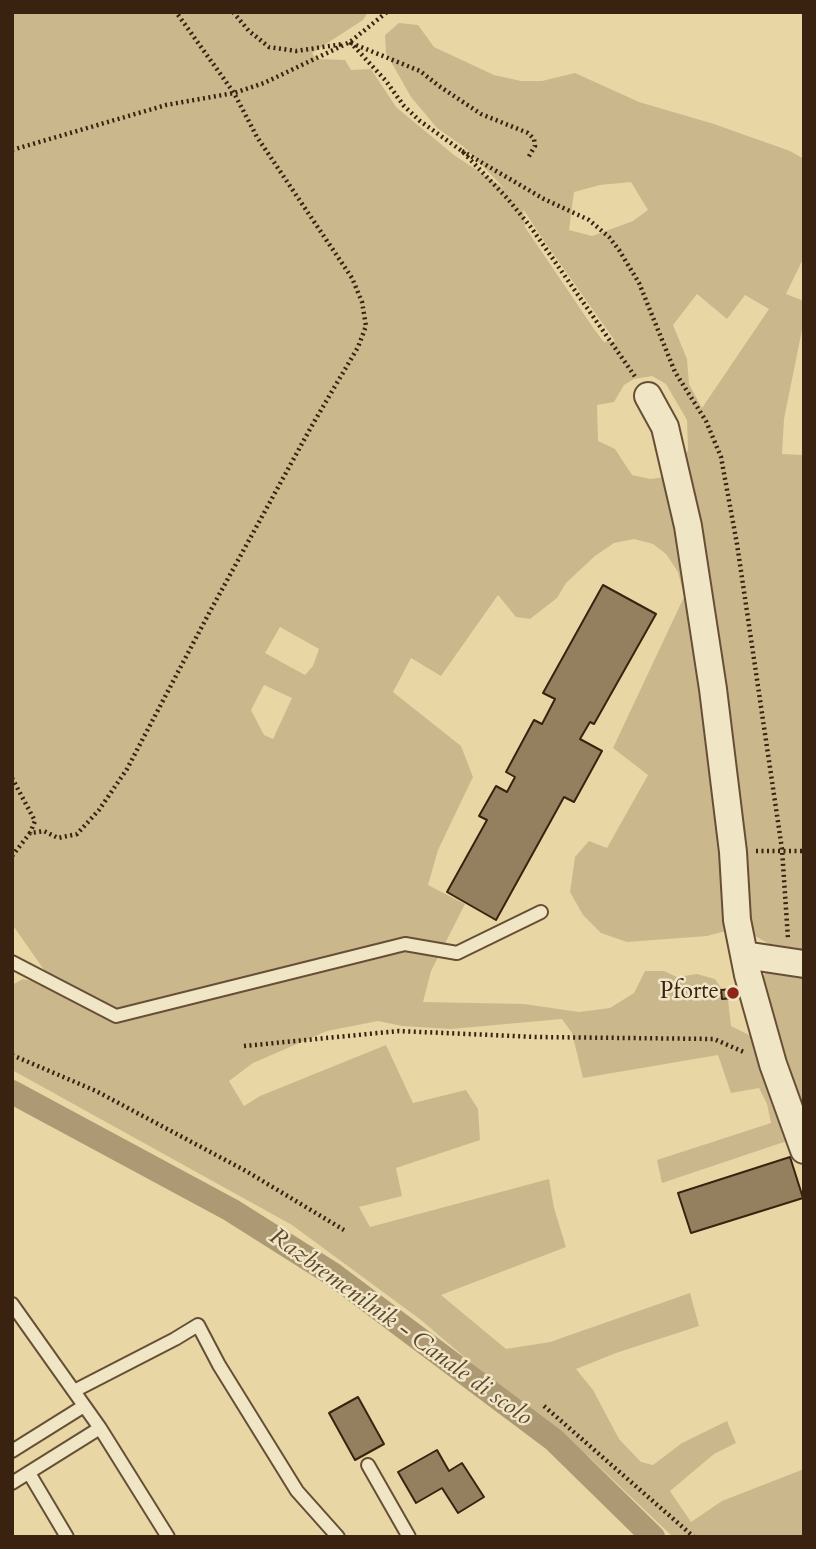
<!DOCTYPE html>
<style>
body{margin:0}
#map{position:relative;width:816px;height:1549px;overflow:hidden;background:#e8d7a5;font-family:Cardo,serif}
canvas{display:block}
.frame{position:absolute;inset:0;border:14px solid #3a2211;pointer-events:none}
</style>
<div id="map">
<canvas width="816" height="1549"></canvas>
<div class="frame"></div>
</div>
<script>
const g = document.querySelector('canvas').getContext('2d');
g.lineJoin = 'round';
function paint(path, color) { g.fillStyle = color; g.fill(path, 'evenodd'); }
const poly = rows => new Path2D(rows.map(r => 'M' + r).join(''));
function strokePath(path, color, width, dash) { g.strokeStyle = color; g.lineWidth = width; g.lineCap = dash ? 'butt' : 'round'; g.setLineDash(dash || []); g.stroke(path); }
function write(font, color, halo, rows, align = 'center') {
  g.font = font + ' Cardo,serif'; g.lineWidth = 5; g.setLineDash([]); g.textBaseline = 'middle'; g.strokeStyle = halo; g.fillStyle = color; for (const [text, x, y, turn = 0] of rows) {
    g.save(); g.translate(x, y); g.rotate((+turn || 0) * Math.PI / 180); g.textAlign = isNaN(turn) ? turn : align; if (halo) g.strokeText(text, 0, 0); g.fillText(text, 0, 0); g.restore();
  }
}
paint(poly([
 [12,12,368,12,363,20,312,53,316,59,345,60,351,70,371,69,396,107,454,155,504,188,464,147,437,128,411,97,386,53,385,35,399,23,418,25,434,47,494,75,521,81,542,81,575,73,639,102,714,124,790,151,804,159,804,257,786,294,804,301,804,320,784,419,782,454,804,455,804,1103,793,1096,762,996,763,976,771,967,777,949,752,934,725,846,726,931,707,936,627,942,601,933,583,915,570,892,575,857,589,841,607,848,648,775,613,748,684,597,678,572,666,554,653,544,634,539,614,543,595,556,566,583,557,598,530,619,516,617,498,595,441,676,411,658,393,692,461,746,473,777,438,850,428,885,465,904,431,971,423,1002,524,1004,579,1012,610,1008,634,993,645,971,664,971,677,977,697,974,715,979,728,999,731,1026,755,1038,787,1141,662,1183,657,1160,771,1123,767,1104,759,1088,731,1093,718,1055,583,1078,572,1033,562,1019,451,1029,402,1026,378,1021,327,1031,253,1063,229,1081,244,1106,260,1096,386,1045,413,1103,466,1090,478,1109,480,1140,396,1168,402,1196,359,1207,370,1227,549,1179,554,1208,566,1247,441,1295,506,1349,550,1342,690,1293,699,1326,616,1353,576,1369,593,1390,619,1439,641,1462,653,1465,682,1443,727,1421,736,1443,714,1454,670,1491,691,1522,722,1501,804,1469,804,1537,673,1537,588,1456,531,1414,421,1320,292,1225,12,1070,12,985,23,979,37,982,49,977,12,924],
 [631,182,648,210,633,221,592,236,569,230,574,192,600,185],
 [523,209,544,241,615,341,604,342,594,329,525,227],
 [697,294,727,319,745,295,769,309,702,408,689,384,687,359,673,325],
 [652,376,666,384,687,420,688,450,674,476,650,479,632,475,615,449,598,441,597,405,614,402,624,385,634,379],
 [280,627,319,649,313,666,305,675,265,653],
 [264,685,292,698,273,739,264,735,251,710]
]), '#cab88c');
strokePath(poly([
 [12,1092,231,1210,334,1275,554,1440,653,1537]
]), '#ad9973', 24);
const building = poly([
 [603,585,656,614,594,724,590,722,580,739,602,751,574,802,564,797,496,920,447,892,487,820,479,816,496,786,507,792,515,777,506,772,534,720,542,724,555,699,543,693,603,585],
 [745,988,745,997,722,999,721,990,745,988],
 [790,1157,803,1198,691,1233,678,1193,790,1157],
 [358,1397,384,1444,355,1460,329,1413,358,1397],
 [437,1450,449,1471,462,1463,484,1497,458,1513,442,1488,416,1503,398,1472,437,1450]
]);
paint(building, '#94805e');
strokePath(building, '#3a2211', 2);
const lane = poly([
 [12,962,116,1016,405,944,457,953,541,912],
 [12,1304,100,1428,168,1537],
 [74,1391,175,1339,198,1325,219,1365,297,1491,338,1537],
 [12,1451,84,1406],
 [368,1465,409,1537],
 [29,1473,67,1537],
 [12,1483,100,1428]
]);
const street = poly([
 [648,396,665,427,688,526,713,689,733,852,737,920,748,975,773,1064,804,1150],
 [744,955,804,964]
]);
strokePath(lane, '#664f36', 16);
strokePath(street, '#664f36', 30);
strokePath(poly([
 [233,12,249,31,269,47,296,51,343,44],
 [350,42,386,81,404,106,420,121,462,151,507,198,530,226,636,378],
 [351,43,420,71,439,86,481,114,528,133,534,139,535,146,528,158],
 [12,150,166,105,234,93,264,83,350,42,387,12],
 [462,151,544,199,589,220,609,237,619,250,639,283,675,372,706,421,721,457,737,544,782,849,788,939],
 [12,778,35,821,30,833],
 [756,851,804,851],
 [12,856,30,833,44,831,58,838,77,834,99,810,127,769,208,615,310,429,358,347,366,326,362,302,352,278,257,137,234,93,176,12],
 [244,1046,399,1031,536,1037,714,1039,746,1053],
 [12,1055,96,1091,246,1171,344,1230],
 [544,1406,694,1537]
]), '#3a2211', 4.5, [2, 3.5]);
strokePath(lane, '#f0e5c4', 12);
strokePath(street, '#f0e5c4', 26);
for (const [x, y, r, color] of [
 [733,993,7,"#8f2418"]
]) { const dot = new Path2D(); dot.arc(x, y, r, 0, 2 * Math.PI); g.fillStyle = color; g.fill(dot); strokePath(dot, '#f0e5c4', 2.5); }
write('23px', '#3a2211', '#f0e5c4', [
 ["Pforte",719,993]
], 'right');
write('italic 24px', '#5c462e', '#f0e5c4', [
 ["Razbremenilnik - Canale di scolo",400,1328,36]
]);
</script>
